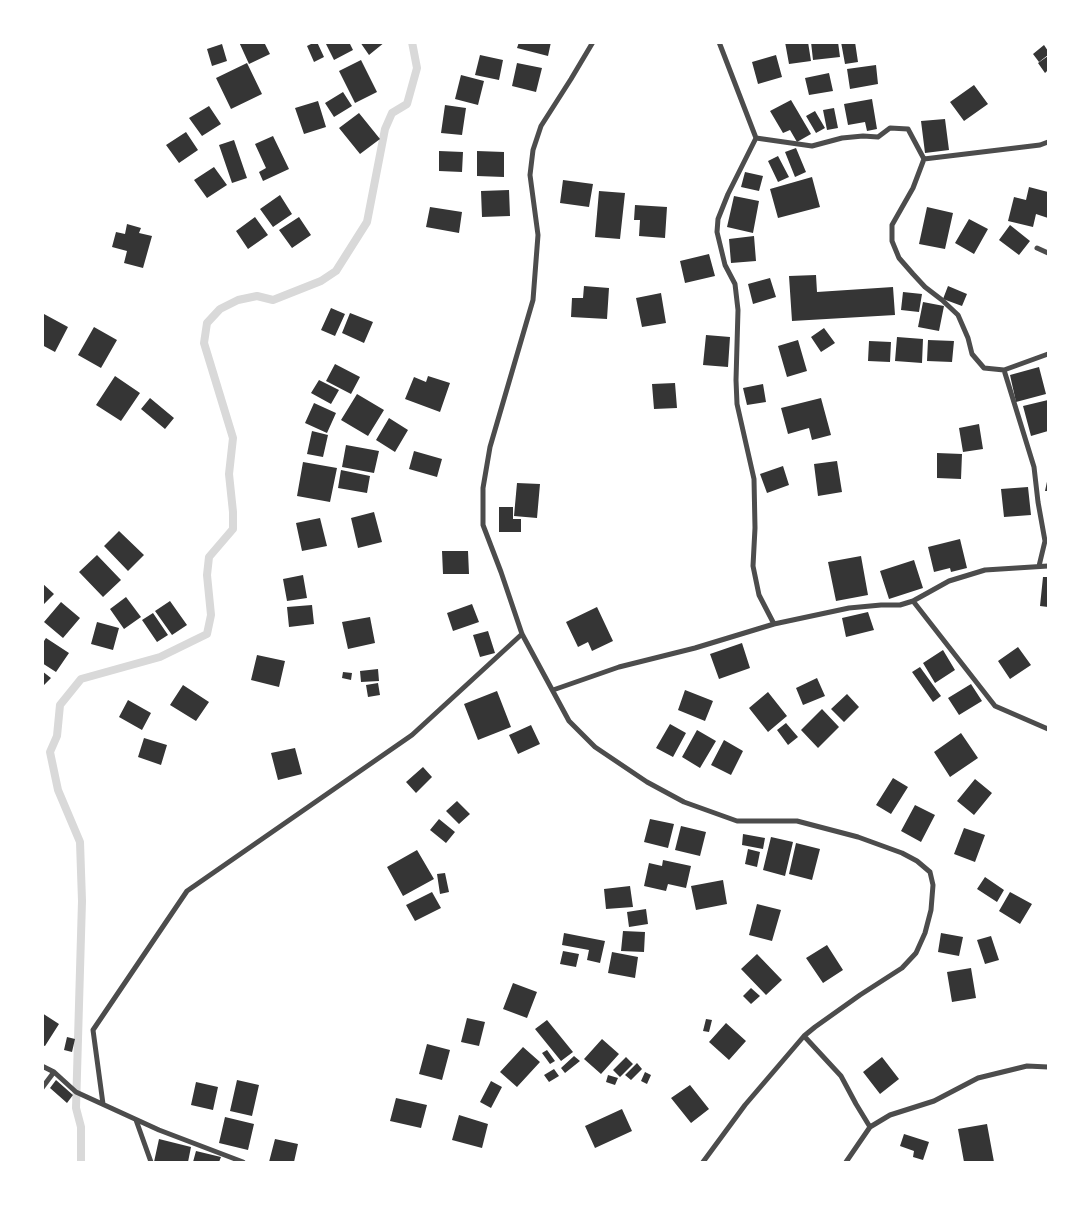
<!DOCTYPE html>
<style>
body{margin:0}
#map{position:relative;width:1091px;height:1205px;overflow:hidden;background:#fff;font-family:Signika,sans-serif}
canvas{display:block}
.frame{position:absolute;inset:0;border:44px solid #fff;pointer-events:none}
</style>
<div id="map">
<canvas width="1091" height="1205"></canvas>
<div class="frame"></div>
</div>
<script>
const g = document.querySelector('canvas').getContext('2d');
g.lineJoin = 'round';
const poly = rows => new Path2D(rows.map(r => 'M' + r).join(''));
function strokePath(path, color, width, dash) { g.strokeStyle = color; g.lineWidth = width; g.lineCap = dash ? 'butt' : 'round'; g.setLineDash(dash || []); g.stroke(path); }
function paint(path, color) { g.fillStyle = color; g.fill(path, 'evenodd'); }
strokePath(poly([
 [81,1162,81,1127,76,1108,82,901,80,842,58,790,50,752,57,736,60,705,81,679,160,657,207,634,211,615,207,575,209,557,233,529,233,512,229,474,233,438,204,343,207,323,220,309,238,300,257,296,273,300,321,281,336,271,367,222,385,129,392,113,407,104,417,68,412,42]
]), '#d9d9d9', 8);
paint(poly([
 [239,42,264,42,270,54,249,64],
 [315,42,317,42,324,57,314,62,307,46],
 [325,42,349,42,353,50,334,60],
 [360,42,385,42,369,55],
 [519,42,551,42,548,56,517,48],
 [785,42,808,42,811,61,789,64],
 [811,42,838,42,840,57,813,60],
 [841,42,855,42,858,62,845,64],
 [222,44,227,61,212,66,207,49],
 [1044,45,1048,51,1048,55,1039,62,1033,54],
 [480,55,503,60,499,80,475,75],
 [776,55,782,77,758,84,752,62],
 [1048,56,1048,70,1045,73,1038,63],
 [361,60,377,92,355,103,339,71],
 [247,63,262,94,231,109,216,78],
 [517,63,542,68,536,92,512,86],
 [876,65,878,84,850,89,847,69],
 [829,73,833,91,809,95,805,78],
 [461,75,484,81,478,105,455,99],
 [974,85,988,104,964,121,950,102],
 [343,92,352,106,334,117,325,103],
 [872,99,877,129,867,131,865,122,848,125,844,104],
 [791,100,811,134,797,142,790,130,783,133,770,111],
 [318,101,326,127,304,134,295,108],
 [445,105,466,108,462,135,441,133],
 [209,106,221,124,202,136,189,118],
 [834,108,838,128,827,130,823,110],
 [815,111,825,128,816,133,806,116],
 [359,113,380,139,360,154,339,128],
 [945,119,949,150,925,153,921,121],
 [186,132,198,150,179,163,166,145],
 [273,136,289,169,263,181,259,172,266,168,255,144],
 [234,140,247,178,232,183,219,145],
 [796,148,806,172,795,177,785,152],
 [439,151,463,152,462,172,439,171],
 [477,151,504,152,504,177,477,176],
 [778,156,789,177,778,182,768,161],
 [214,167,227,185,207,198,194,180],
 [745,172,763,176,759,191,741,187],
 [812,177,820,207,778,218,770,189],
 [563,180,593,184,589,207,560,203],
 [1029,187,1048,192,1047,206,1048,206,1048,218,1036,214,1033,227,1008,221,1014,197,1026,200],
 [509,190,510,216,482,217,481,191],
 [599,191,625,193,620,239,595,237],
 [280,195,292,214,273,227,260,209],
 [734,196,759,201,753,233,727,227],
 [635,205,667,207,665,238,639,236,640,220,634,220],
 [430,207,462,212,459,233,426,227],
 [927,207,953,213,945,249,919,244],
 [255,217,268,235,248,249,236,231],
 [299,217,311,235,292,248,279,230],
 [969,219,988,229,974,254,955,243],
 [127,224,141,228,139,233,152,236,143,268,124,263,127,251,112,247,116,232,125,234],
 [1010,225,1030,241,1019,255,999,240],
 [754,236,756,261,731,263,729,239],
 [709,254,715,276,685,283,680,261],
 [816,275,817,292,893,287,895,315,792,321,789,276],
 [770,278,776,297,753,304,748,284],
 [584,286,609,288,607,319,571,317,572,298,583,298],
 [948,286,967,294,962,306,943,299],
 [903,292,922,294,919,312,901,310],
 [661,293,666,323,642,327,636,298],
 [923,302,944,306,939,331,918,327],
 [331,308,345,314,335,336,321,330],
 [350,313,373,322,364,343,342,333],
 [44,314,68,327,55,352,42,345,42,316],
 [94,327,117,340,101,368,78,355],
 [824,328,835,343,821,352,811,337],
 [706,335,730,337,728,367,703,365],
 [897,337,923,339,922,363,895,361],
 [798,340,807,371,787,377,778,346],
 [928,340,954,341,952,362,927,361],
 [869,341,891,342,890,362,868,361],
 [335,364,360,377,351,394,326,381],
 [1039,367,1046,394,1016,402,1010,375],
 [115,376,140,393,121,421,96,405],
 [428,376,450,383,440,412,405,399,414,377,426,382],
 [319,380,339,390,331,404,311,393],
 [675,383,677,408,654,409,652,384],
 [763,384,766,402,747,405,743,388],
 [357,394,384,410,368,436,341,420],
 [150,398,174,418,165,429,141,409],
 [821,398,831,435,812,440,809,428,788,434,781,408],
 [1048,400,1048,431,1031,436,1023,406],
 [314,403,336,413,327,433,305,423],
 [389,418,408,430,395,452,376,440],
 [979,424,983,449,963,452,959,428],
 [312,431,328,435,323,457,307,454],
 [346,445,379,451,374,473,342,467],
 [414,451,442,459,437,477,409,469],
 [937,453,962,454,961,479,937,478],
 [837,461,842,492,818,496,814,464],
 [303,462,337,468,330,502,297,496],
 [783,466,789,485,767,493,760,474],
 [341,470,370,476,367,493,338,488],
 [1048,477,1048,491,1045,491],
 [517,483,540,484,537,518,514,516],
 [1028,487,1031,515,1004,517,1001,489],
 [499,507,513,507,513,519,521,519,521,532,499,532],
 [374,512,382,542,358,548,351,518],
 [320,518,327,546,302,551,296,523],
 [119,531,144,555,128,571,104,546],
 [960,539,967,568,951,572,950,568,934,572,928,547],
 [442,551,468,551,469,574,443,574],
 [97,555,121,580,103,597,79,572],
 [861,556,868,595,836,601,828,562],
 [914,560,923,588,889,599,880,571],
 [303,575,307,598,287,601,283,579],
 [1043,577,1048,577,1048,607,1040,606],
 [42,583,54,594,42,606],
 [126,597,141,617,124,629,110,609],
 [170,601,187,625,172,635,155,611],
 [61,602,80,618,63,638,44,622],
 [472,604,479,622,453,631,447,613],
 [312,605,314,624,289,627,287,607],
 [597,607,613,641,592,651,588,642,578,647,566,622],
 [868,612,874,630,846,637,842,618],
 [153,613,168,635,157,642,142,620],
 [370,617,375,643,348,649,342,622],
 [97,622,119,628,113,650,91,644],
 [488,631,495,653,480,657,473,635],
 [46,638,69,653,56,672,42,663,42,644],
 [742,643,750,668,719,679,710,654],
 [1018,647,1031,665,1010,679,998,661],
 [943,650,955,670,935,683,923,663],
 [257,655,285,661,279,687,251,680],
 [920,667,941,696,933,702,912,672],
 [378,669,379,681,361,682,360,671],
 [42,671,51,678,42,687],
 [343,672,352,673,351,680,342,678],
 [817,678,825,696,803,705,796,688],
 [378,683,380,695,368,697,366,685],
 [971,684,982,701,959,715,948,698],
 [183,685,209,702,196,721,170,705],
 [685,690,713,701,705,721,678,710],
 [497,691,511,727,478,740,464,704],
 [768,692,787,716,768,732,749,708],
 [847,694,859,707,844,722,831,709],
 [128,700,151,713,142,730,119,717],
 [822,709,839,727,818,748,801,730],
 [786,723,798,737,788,745,777,730],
 [670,724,686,733,673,757,656,748],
 [531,725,540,744,518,754,509,735],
 [697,730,716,741,700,768,682,757],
 [961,733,978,758,950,777,934,752],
 [144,738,167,745,161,765,138,757],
 [724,740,743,751,731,775,711,765],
 [295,748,302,774,278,780,271,753],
 [423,767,432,777,416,793,406,782],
 [893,778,908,787,891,814,876,805],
 [975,779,992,793,974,815,957,801],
 [457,801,470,814,459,824,446,811],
 [915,805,935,815,921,842,901,831],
 [439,819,455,832,446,843,430,830],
 [650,819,674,824,668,848,644,842],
 [681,826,706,832,700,856,675,850],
 [964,828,985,835,975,862,954,854],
 [743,834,765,838,763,849,742,845],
 [771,837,793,842,785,876,763,870],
 [796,843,820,849,812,880,789,874],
 [748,849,760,852,757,867,745,864],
 [417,850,434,879,403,896,387,867],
 [663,860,691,866,686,888,668,884,666,891,644,886,649,863,662,866],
 [445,873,449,892,440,894,437,874],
 [985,877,1004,890,997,902,977,889],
 [723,880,727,904,696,910,691,886],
 [630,886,633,907,606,909,604,889],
 [432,892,441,908,415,921,406,905],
 [1010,892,1032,904,1020,924,999,911],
 [757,904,781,910,772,941,749,935],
 [646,909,648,924,629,927,627,912],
 [623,931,645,932,644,952,621,951],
 [564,933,605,941,600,963,587,960,589,950,562,945],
 [941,933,963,937,959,956,938,952],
 [991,936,999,960,985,964,977,940],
 [827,945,843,970,823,983,806,958],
 [563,951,579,954,576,967,560,964],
 [612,952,638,957,635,978,608,973],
 [757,954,782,980,766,995,741,969],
 [971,968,976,998,952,1002,947,972],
 [513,983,537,992,527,1018,503,1009],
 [751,988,760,996,751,1004,743,996],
 [42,1013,59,1024,45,1046,42,1045],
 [467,1018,485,1022,479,1046,461,1042],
 [706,1019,712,1020,709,1032,703,1031],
 [547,1020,573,1052,561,1061,535,1029],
 [726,1023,746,1041,729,1060,709,1042],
 [67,1037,75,1039,72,1052,64,1050],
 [602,1039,619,1054,601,1074,584,1059],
 [427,1044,450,1050,442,1080,419,1074],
 [523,1047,540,1062,517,1087,500,1072],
 [547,1050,555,1061,550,1064,542,1053],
 [574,1056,580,1061,565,1073,561,1068],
 [626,1057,633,1064,620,1077,613,1070],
 [882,1057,899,1079,880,1094,863,1072],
 [637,1063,642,1069,631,1080,625,1075],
 [554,1069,559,1076,549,1082,544,1075],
 [645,1072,651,1075,647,1084,641,1081],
 [608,1075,618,1078,615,1085,606,1082],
 [56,1080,73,1095,67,1103,50,1088],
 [237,1080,259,1085,252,1116,230,1111],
 [491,1081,502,1087,491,1108,480,1102],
 [196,1082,218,1087,213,1110,191,1105],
 [690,1085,709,1109,691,1123,671,1098],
 [396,1098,427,1105,421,1128,390,1121],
 [622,1109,632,1131,595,1148,585,1126],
 [459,1115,488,1124,482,1148,452,1140],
 [225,1117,254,1124,248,1150,219,1143],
 [987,1124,994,1162,964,1162,958,1129],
 [904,1134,929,1142,923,1160,913,1157,914,1151,900,1146],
 [159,1139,191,1147,188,1162,154,1162],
 [275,1139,298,1144,294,1162,269,1162],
 [196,1151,221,1157,219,1162,193,1162]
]), '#353535');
strokePath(poly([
 [593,42,571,79,541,126,533,150,530,175,538,235,533,300,490,447,483,488,483,525,501,572,522,634,569,721,595,747,647,782,684,802,737,821,797,821,858,837,902,853,917,861,930,872,933,885,931,910,925,933,916,953,902,968,860,995,815,1027,804,1036,745,1105,703,1162],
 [719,42,756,138],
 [924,159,913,188,892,225,892,241,899,258,913,274,925,287,942,300,958,315,968,338,972,354,984,368,1004,370,1034,467,1038,502,1045,541,1039,566],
 [1037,248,1048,253],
 [1004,370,1048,354],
 [913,601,995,706,1048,729],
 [774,624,759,595,753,566,755,528,754,479,737,404,736,380,738,310,735,284,725,265,717,232,718,219,728,194,756,138,812,146,842,138,863,136,878,137,890,128,908,129,924,159,1040,145,1048,142],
 [553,690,619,667,695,648,774,624,849,608,881,605,900,605,913,601,949,581,985,570,1048,566],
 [804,1036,841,1076,856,1104,870,1127],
 [42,1066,54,1072,42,1088],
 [54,1072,76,1092,159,1130,243,1162],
 [103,1104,93,1030,187,891,412,735,522,634],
 [136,1120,151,1162],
 [846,1162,870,1127,890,1115,934,1101,978,1078,1027,1066,1048,1067]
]), '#4c4c4c', 5);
</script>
